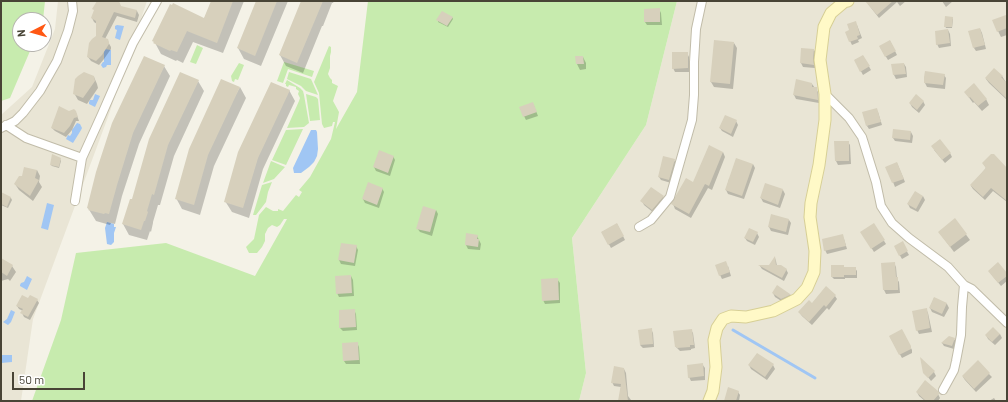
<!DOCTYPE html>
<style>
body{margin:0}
#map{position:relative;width:1008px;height:402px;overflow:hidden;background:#f4f2e7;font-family:Barlow,sans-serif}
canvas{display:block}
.frame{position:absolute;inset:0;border:2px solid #484436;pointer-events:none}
.north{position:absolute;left:12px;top:12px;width:40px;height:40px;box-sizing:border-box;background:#fff;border:1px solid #b6b4af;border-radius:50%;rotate:264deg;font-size:11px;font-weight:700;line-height:16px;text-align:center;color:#484436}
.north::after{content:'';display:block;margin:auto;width:14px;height:18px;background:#ff5814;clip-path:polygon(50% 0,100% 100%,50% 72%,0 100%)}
.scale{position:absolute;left:12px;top:372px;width:73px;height:18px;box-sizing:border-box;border:2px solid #484436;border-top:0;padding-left:5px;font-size:12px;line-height:14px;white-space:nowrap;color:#484436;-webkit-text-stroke:3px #fff;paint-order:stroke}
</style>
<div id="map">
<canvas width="1008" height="402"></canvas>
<div class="frame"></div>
<div class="north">N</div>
<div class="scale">50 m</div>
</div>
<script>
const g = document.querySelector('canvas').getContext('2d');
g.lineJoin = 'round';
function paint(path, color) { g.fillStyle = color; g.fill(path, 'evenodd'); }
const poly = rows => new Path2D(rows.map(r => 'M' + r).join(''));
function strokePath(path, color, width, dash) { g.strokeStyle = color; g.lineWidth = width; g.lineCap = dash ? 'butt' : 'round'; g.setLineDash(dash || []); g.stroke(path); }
paint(poly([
 [58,1,147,1,108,117,33,319,21,401,1,401,1,115,32,87,55,29],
 [677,1,1007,1,1007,401,579,401,586,373,572,238,646,125]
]), '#e9e5d5');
paint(poly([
 [1,1,45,1,43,20,20,20,20,44,33,44,10,98,1,101],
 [368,1,677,1,646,125,572,238,586,373,579,401,32,401,61,320,76,253,166,243,255,276,287,219,284,219,280,225,277,227,272,225,268,228,265,234,265,241,262,247,257,253,249,253,246,247,254,239,259,215,266,207,273,211,278,211,278,209,283,211,296,195,299,197,302,192,299,190,310,177,331,139,335,122,333,122,332,126,324,128,322,124,319,93,314,82,329,46,331,47,331,52,330,56,330,68,328,74,330,78,332,80,332,83,338,86,333,101,339,112,336,129,357,92],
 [197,45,203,48,196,64,190,62],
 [284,62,314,71,312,77,288,69,283,83,277,81],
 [239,63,244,65,238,80,235,79,234,82,232,81,231,76],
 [289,72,311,79,318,95,306,91,301,86,287,79],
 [287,80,300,88,303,91,304,95,309,123,304,127,287,128,299,101,300,98,298,94,299,91,296,89,296,87,289,85,288,87,286,86,286,84,285,84],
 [306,94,316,97,318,99,320,120,310,121],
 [303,129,286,165,272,160,286,130],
 [271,161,285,167,274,179,263,183],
 [272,182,268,192,266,202,256,215,253,215,262,185]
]), '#c7ebae');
paint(poly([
 [117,25,124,26,120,40,115,38,117,30,115,29,115,26],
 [104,49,111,50,111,65,107,65,106,67,103,68,101,65,103,62,104,62],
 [95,94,100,96,95,107,89,104,89,102,90,100,93,100],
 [77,123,80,124,82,128,81,130,73,143,66,139,68,135,70,136,72,133,72,130],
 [311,130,316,130,317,132,318,149,317,156,314,162,309,167,301,173,294,173,293,168],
 [47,203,54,205,48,230,41,228],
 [107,222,114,224,114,227,116,227,114,233,114,242,111,245,107,244,105,228],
 [27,276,32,279,27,290,20,286,20,285,21,283,24,282],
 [11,310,15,312,11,322,8,325,3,322,7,319],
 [1,355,12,355,12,362,1,363]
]), '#a0c6f4');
paint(poly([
 [98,1,118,1,121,7,137,11,139,15,137,22,117,16,105,39,107,40,111,47,111,49,104,59,99,65,91,61,88,57,97,37,97,24,94,22,92,18,95,11,94,9],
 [212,1,244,1,223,53,193,42,183,63,177,60,176,61,161,54,154,41,204,19],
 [257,1,288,1,261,66,244,59,238,48],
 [303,1,334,1,333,3,332,3,323,26,322,26,303,73,286,66,280,55],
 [872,1,906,1,900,6,897,2,879,18,868,4],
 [942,1,953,1,946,7],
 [659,9,661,13,662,25,647,25,645,22],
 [452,17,453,19,448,27,438,22,438,20],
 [952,18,953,19,952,28,946,28,945,26],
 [1007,20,1007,35,1001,37,998,31],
 [857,25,862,38,858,40,859,42,852,45,850,41,850,31],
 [980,29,982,33,986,49,976,51,974,48],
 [948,30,950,34,951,46,939,48,937,44],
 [890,41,897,55,888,60,880,47],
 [734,43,737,48,733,89,714,87,711,82],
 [814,50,816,53,815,68,803,67,801,63],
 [687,53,689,57,689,72,675,72,673,68],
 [863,56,871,70,863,75,855,60],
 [576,57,583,57,586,63,586,69,580,70,577,64],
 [904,64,906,67,907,77,896,79,894,75,892,65],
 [164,66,170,76,139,144,122,196,115,224,111,223,110,225,96,221,88,208],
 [944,75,946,78,945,89,927,87,925,83],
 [1002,76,1007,84,1007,100,989,83,986,79],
 [94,77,97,84,98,88,87,104,78,100,74,93],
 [198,81,204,91,174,156,160,205,158,205,153,222,153,223,151,232,150,231,147,240,129,235,123,224,131,200,133,201],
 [812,84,818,92,819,103,796,99,794,95],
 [240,87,246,98,214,166,200,215,182,209,176,198],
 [289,90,295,101,263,169,249,218,232,212,225,201],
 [965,92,986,99,989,105,982,111,974,102,973,103],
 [923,101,925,105,919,113,912,107,910,103],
 [534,106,538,116,526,120,520,108],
 [876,109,878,112,882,125,869,129,867,126],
 [69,112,76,113,79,121,76,121,72,130,66,137,55,131,52,128],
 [736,121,738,125,733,137,722,131,720,128],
 [911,132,913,136,912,143,895,141,893,138],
 [848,142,850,145,851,164,838,165,836,161],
 [934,150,950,153,952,157,945,163],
 [723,152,725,157,712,190,708,188,691,218,675,209,673,204],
 [393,156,395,160,390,176,376,171,374,167],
 [60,159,61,161,59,168,52,166,51,165],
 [674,160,676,164,671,183,661,180,659,177],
 [897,163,905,182,895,187,887,167],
 [983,163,1007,170,1007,202,993,191,985,200,973,189,971,186,986,168],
 [753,164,755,168,744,199,728,194,726,190,729,179],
 [37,170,40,176,39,182,42,187,33,201,19,190,15,184,22,178],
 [382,188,384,192,379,208,365,203,363,199],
 [783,190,785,194,780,208,763,202,761,198],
 [3,194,11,198,12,200,8,208,1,205,1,199],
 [923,196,925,200,918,212,910,208,908,204],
 [663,197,665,200,654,213,644,205,642,201],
 [436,210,438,214,432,236,420,232,417,228],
 [789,220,791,223,788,235,771,231,769,227],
 [955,220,970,240,954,252,939,232],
 [617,224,625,240,611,248,602,232],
 [874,225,886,244,874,252,862,233],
 [757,233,759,237,755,245,747,241,745,238],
 [842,235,844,239,847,249,827,254,825,250],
 [477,236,481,244,480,250,468,249,466,245],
 [902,243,909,255,902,259,895,247],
 [356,246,358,250,355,266,341,264,339,260],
 [775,258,776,261,777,266,786,269,788,273,784,281,762,269,760,266,770,266],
 [1,259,12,266,16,272,10,281,8,279,1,281],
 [894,263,896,267,897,279,899,282,900,293,886,294,884,290,882,264],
 [728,266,731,276,722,279,720,275],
 [844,268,855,268,857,271,857,278,845,278,845,279,834,279,832,277],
 [991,274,1007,275,1007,281,1001,286],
 [351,276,353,280,354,296,339,297,337,293],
 [557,279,560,283,560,303,545,304,543,300],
 [826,288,835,296,837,299,829,310,827,308,812,325,802,316,799,312,812,304],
 [773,293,790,294,792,298,783,302,775,297],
 [934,298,947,304,949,308,944,317,932,312,930,308],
 [29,299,37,300,39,303,30,320,24,317,22,313,23,311,19,309,17,306],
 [926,309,928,313,932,332,919,334,917,330],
 [354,310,356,314,357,330,343,331,340,328],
 [651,329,653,333,654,347,643,348,640,345],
 [691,330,693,333,695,348,691,349,691,350,680,351,676,347],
 [902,331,912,350,912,353,902,358,890,337],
 [1000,334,1002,338,995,345,988,339,986,335],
 [954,339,956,342,954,349,944,346,942,343],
 [357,343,359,347,360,364,346,364,344,361],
 [978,362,989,374,992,377,976,392,965,380,963,377],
 [702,364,705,368,705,380,691,381,689,377],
 [749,365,773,365,775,369,767,380,751,369],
 [624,369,626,373,628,396,631,400,631,401,619,401,621,387,614,386,612,382],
 [924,372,934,372,936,376,931,381],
 [738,392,740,395,739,401,725,401],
 [917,392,937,392,940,398,938,401,925,401,919,396],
 [994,398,996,401,989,401]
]), '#0003');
strokePath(poly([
 [733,330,815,378]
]), '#a0c6f4', 3);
paint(poly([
 [97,1,119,1,121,6,137,10,135,18,114,12,102,37,108,39,109,42,109,44,102,55,96,61,87,57,89,43,92,39,96,36,96,21,91,18,94,10,92,9],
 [211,1,233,1,217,43,187,31,177,52,171,50,170,51,153,43,154,42,152,41,170,4,172,5,173,3,204,18],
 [256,1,277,1,255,56,237,48],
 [301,1,323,1,297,63,279,55],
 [865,1,893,1,877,15],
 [660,8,660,22,644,22,644,9],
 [442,11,453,17,447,26,436,20],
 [1006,15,1007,19,1007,28,997,32,992,20],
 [945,16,953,17,952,27,944,27],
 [856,21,860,35,857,36,858,39,849,42,845,32,849,30,847,24],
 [980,28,985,45,973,48,968,31],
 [948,29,950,43,936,45,935,31],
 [714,40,734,42,730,84,710,82],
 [890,40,896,51,885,57,879,46],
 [801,48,814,49,813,59,814,65,800,63],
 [672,52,688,52,688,68,672,69],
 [863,55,870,66,860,72,854,60],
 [144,56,165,65,133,133,117,185,109,214,105,213,104,214,88,210,89,209,87,208,96,172,112,123],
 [575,56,583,56,584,64,576,64],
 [904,63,906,74,893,75,891,64],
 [994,68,1003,76,1001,77,1007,83,1007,99,985,78],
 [925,71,945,74,943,85,924,83,924,77],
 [84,72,94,76,95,81,88,91,83,98,73,94,75,79,78,76],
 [180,72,199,80,168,145,154,195,152,194,147,211,148,212,145,221,144,221,141,230,122,224,130,199,132,199,149,139],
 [221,79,240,87,208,155,194,205,175,199,189,149],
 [796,79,812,83,812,87,817,87,818,100,793,95],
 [271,82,290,90,258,158,243,208,224,202,238,152],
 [974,83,987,99,978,106,970,97,969,98,964,92],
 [916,94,924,101,917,110,909,103],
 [533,102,537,112,523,117,519,107],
 [59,106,69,111,74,109,76,111,78,117,74,118,70,126,64,133,51,128],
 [877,108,881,122,866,126,862,112],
 [725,115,737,120,731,134,719,128],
 [893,129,911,131,910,140,892,138],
 [940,139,951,153,942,160,931,146],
 [834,141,849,141,849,161,835,161],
 [709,145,723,152,709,186,705,184,689,214,671,204,686,178,693,182],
 [379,150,394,156,388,173,373,167],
 [52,154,61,158,59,167,50,165],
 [991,154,994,154,1007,168,1007,201,991,188,983,197,970,185,986,168,982,163],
 [663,156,675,159,669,180,658,177],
 [736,158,753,164,742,196,725,190],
 [897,162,904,179,892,183,885,167],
 [24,167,37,170,35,178,39,180,30,196,14,184,19,176,22,176],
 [368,182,383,188,377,205,362,199],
 [765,183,783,189,778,205,760,198],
 [651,187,664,196,652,210,640,201],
 [915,191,923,196,916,209,907,204],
 [1,192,11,197,7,207,1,204],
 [423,206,436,210,430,232,416,229],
 [771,214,789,219,786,232,768,227],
 [955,218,967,234,950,247,938,232],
 [617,223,624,236,608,245,601,232],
 [874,223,885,240,871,249,860,232],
 [749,228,758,232,753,242,744,238],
 [466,233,478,235,477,239,479,239,478,247,465,245],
 [843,234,846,246,824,251,822,239],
 [903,241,908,251,899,256,894,246],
 [341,243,357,245,354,263,338,260],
 [775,256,776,265,781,265,787,269,782,278,758,265,769,265],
 [1,258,13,265,7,276,1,272],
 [726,261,730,272,719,276,715,265],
 [895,262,896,277,898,277,898,290,883,290,881,263],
 [998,262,1007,273,1007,276,998,283,988,271],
 [831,265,844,265,844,267,856,267,856,275,844,275,844,277,831,277],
 [351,275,352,293,336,294,335,276],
 [558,278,559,300,542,301,541,279],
 [777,285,790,294,790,295,781,299,772,293],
 [826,286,836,295,826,307,824,305,809,322,798,312,809,300,812,303],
 [22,295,28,298,30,295,38,299,28,317,20,313,23,309,16,306],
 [934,297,947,303,942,314,929,308],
 [927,308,930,328,916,331,912,311],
 [355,309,356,327,339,328,339,310],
 [993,327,1000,334,992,342,985,335],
 [652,328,653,344,640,345,638,330],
 [692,329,694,345,690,345,690,347,677,348,677,347,675,347,673,331],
 [902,329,911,346,911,349,899,355,889,336],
 [949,336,955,338,952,346,941,343],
 [358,342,359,360,343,361,342,343],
 [757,353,774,364,765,377,748,365],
 [920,357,935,371,928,378,923,373],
 [978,360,990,373,974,389,962,376],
 [703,363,704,376,688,378,687,365],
 [614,366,624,368,628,401,618,401,621,384,611,383],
 [925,380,938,391,939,394,933,401,926,401,916,392],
 [728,387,739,391,736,401,724,401]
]), '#d7d0bc');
const street = poly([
 [825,94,849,118,862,137,876,182,881,206,892,223,909,238,948,267,964,285,972,289,1007,323],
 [6,125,26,138,82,158,75,201],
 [1,128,15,121,23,113,40,91,57,61,68,31,73,11,72,1],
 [82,158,102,114,133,43,157,1],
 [639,227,651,220,670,197,692,120,694,95,694,62,696,29,702,1],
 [943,390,954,370,956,361,961,335,962,307,964,285]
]);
const secondary = poly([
 [709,401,713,391,716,367,714,340,717,328,723,319,731,316,746,317,773,311,797,299,807,288,814,272,815,251,810,217,811,203,819,165,825,120,825,94,820,60,824,27,831,13,844,2,848,1]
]);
strokePath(street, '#c1bca9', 10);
strokePath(secondary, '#d7cf95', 13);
strokePath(street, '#fff', 8);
strokePath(secondary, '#fff9c7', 11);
</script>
